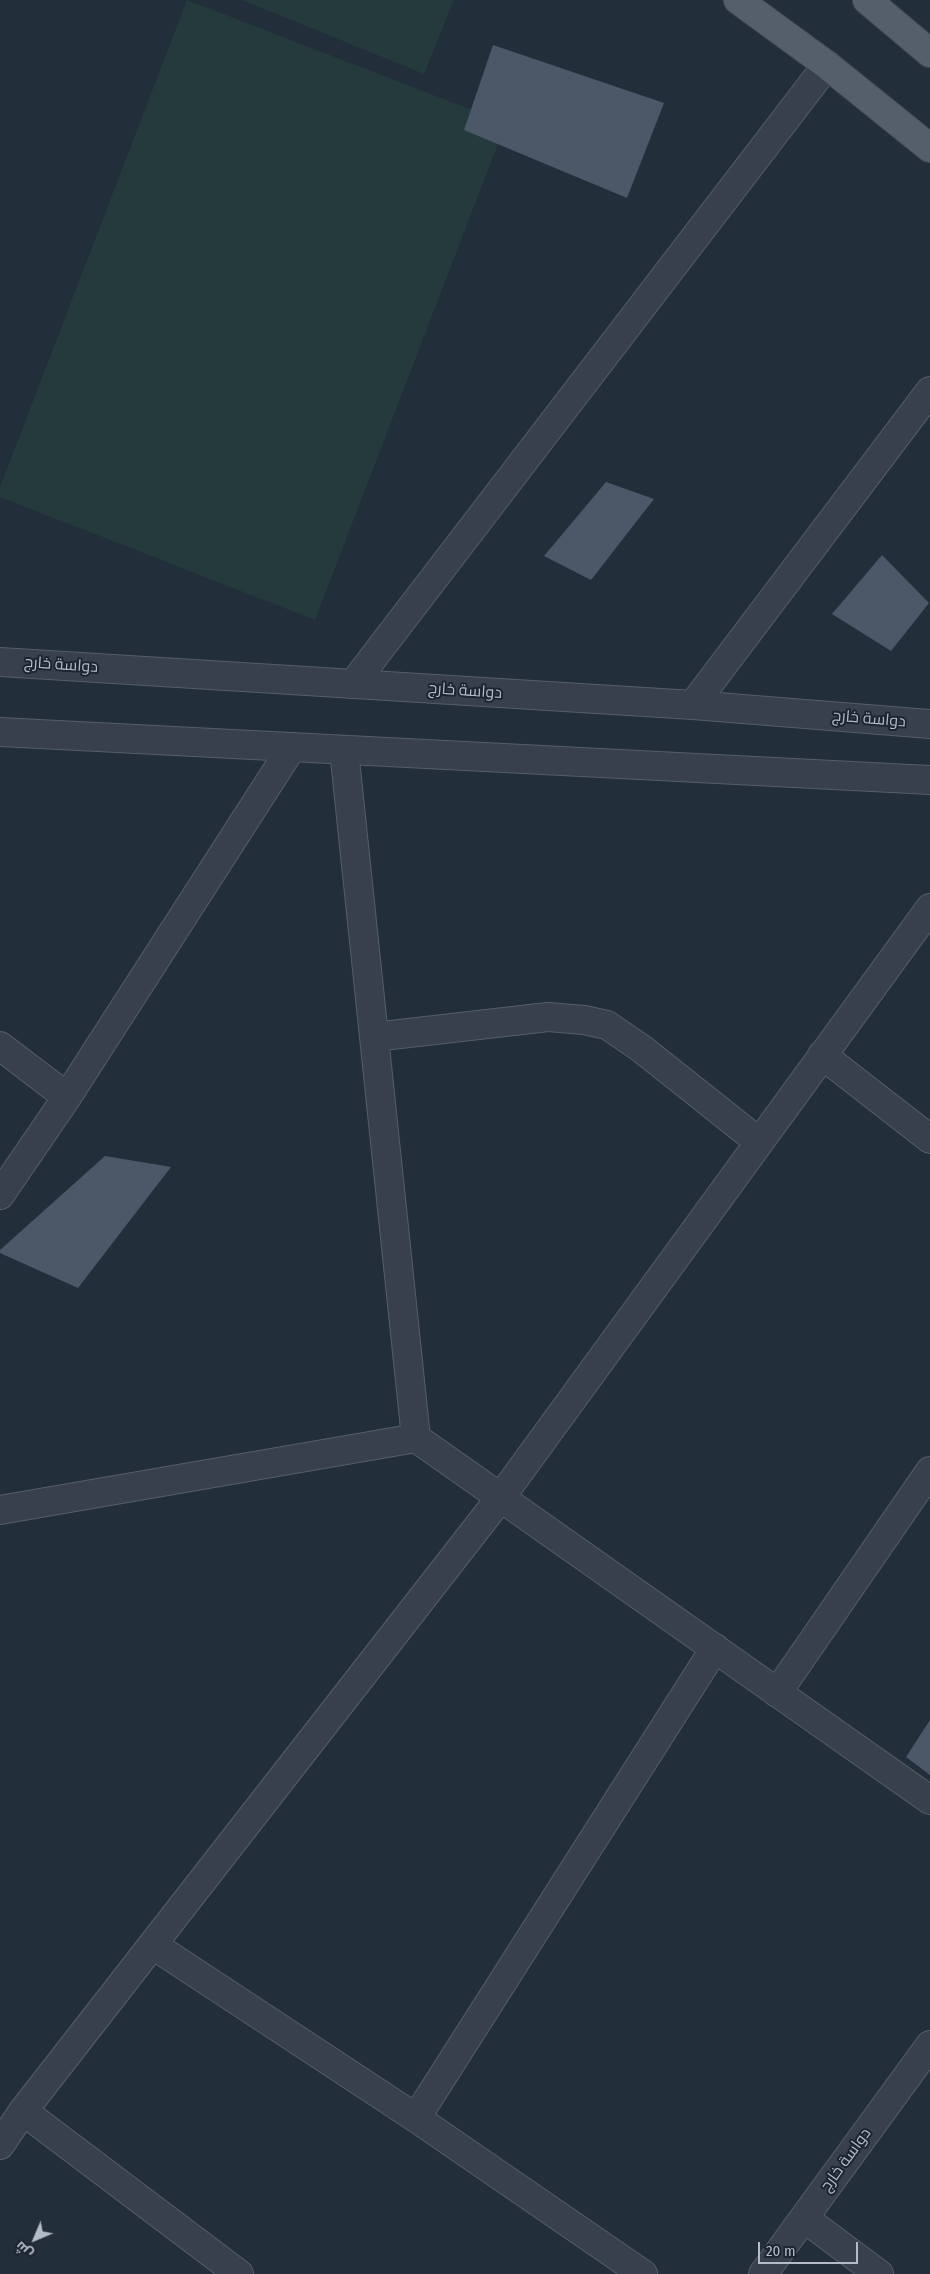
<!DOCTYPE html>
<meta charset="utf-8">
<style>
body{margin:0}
#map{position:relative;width:930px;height:2274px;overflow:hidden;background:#232e3b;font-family:"Fira Sans Condensed",Cairo,sans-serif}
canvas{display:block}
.north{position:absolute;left:10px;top:2214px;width:50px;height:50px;-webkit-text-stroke:4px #1c2530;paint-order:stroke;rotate:225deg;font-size:14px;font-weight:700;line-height:20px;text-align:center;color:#b3bbc7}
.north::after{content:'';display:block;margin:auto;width:18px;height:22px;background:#b3bbc7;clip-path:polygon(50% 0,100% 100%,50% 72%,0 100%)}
.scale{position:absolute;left:758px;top:2242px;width:100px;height:22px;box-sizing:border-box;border:2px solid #b3bbc7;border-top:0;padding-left:6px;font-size:15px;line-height:18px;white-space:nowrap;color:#b3bbc7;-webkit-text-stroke:4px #1c2530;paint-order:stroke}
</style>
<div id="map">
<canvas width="930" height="2274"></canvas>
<div class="north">ش</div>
<div class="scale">20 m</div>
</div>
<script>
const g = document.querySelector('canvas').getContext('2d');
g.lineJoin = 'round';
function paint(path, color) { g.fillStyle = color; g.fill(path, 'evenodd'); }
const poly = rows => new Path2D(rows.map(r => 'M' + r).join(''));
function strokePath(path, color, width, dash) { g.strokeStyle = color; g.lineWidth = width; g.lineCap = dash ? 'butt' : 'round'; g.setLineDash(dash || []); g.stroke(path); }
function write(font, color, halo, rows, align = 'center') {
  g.font = font + ' "Fira Sans Condensed",Cairo,sans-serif'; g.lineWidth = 4; g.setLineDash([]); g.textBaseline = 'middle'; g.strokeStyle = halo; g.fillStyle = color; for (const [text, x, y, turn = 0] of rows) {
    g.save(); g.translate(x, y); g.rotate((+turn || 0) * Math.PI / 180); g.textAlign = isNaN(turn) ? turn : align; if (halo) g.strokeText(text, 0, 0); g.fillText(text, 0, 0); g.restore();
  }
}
paint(poly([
 [187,0,506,123,315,620,0,497,0,487],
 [242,0,454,0,424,74]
]), '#253a3c');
paint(poly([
 [493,45,664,103,627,198,464,130],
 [606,482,654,499,591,580,544,556],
 [882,555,929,603,891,651,832,614],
 [105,1156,171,1167,78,1288,0,1253,0,1250],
 [930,1720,930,1775,906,1757]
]), '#4c5867');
const minor = poly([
 [353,684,827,65],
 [693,705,930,391],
 [344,750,416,1438],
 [374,1037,548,1017,584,1020,607,1025,642,1049,759,1142],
 [0,1046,67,1097],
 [822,1055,930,1139],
 [0,1195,67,1097,292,747],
 [0,1510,416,1438,930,1800],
 [777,1693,930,1471],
 [153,1945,416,2118,643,2274],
 [23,2111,239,2274],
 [416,2118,715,1648],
 [0,2145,23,2111,501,1497,930,908],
 [804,2218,879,2274]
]);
const tertiary = poly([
 [0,662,693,705,930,724],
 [0,732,930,780],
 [763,2274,930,2045]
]);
const primary = poly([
 [738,0,827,65,930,148],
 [867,0,930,53]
]);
strokePath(minor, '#555e69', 30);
strokePath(tertiary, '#555e69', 30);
strokePath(primary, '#404954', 30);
strokePath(minor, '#37404b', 28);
strokePath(tertiary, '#37404b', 28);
strokePath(primary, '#555f6b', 28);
write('16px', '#b3bbc7', '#1c2530', [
 ["دواسة خارج",61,665,4],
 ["دواسة خارج",465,691,4],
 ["دواسة خارج",869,719,5],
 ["دواسة خارج",846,2160,-54]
]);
</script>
